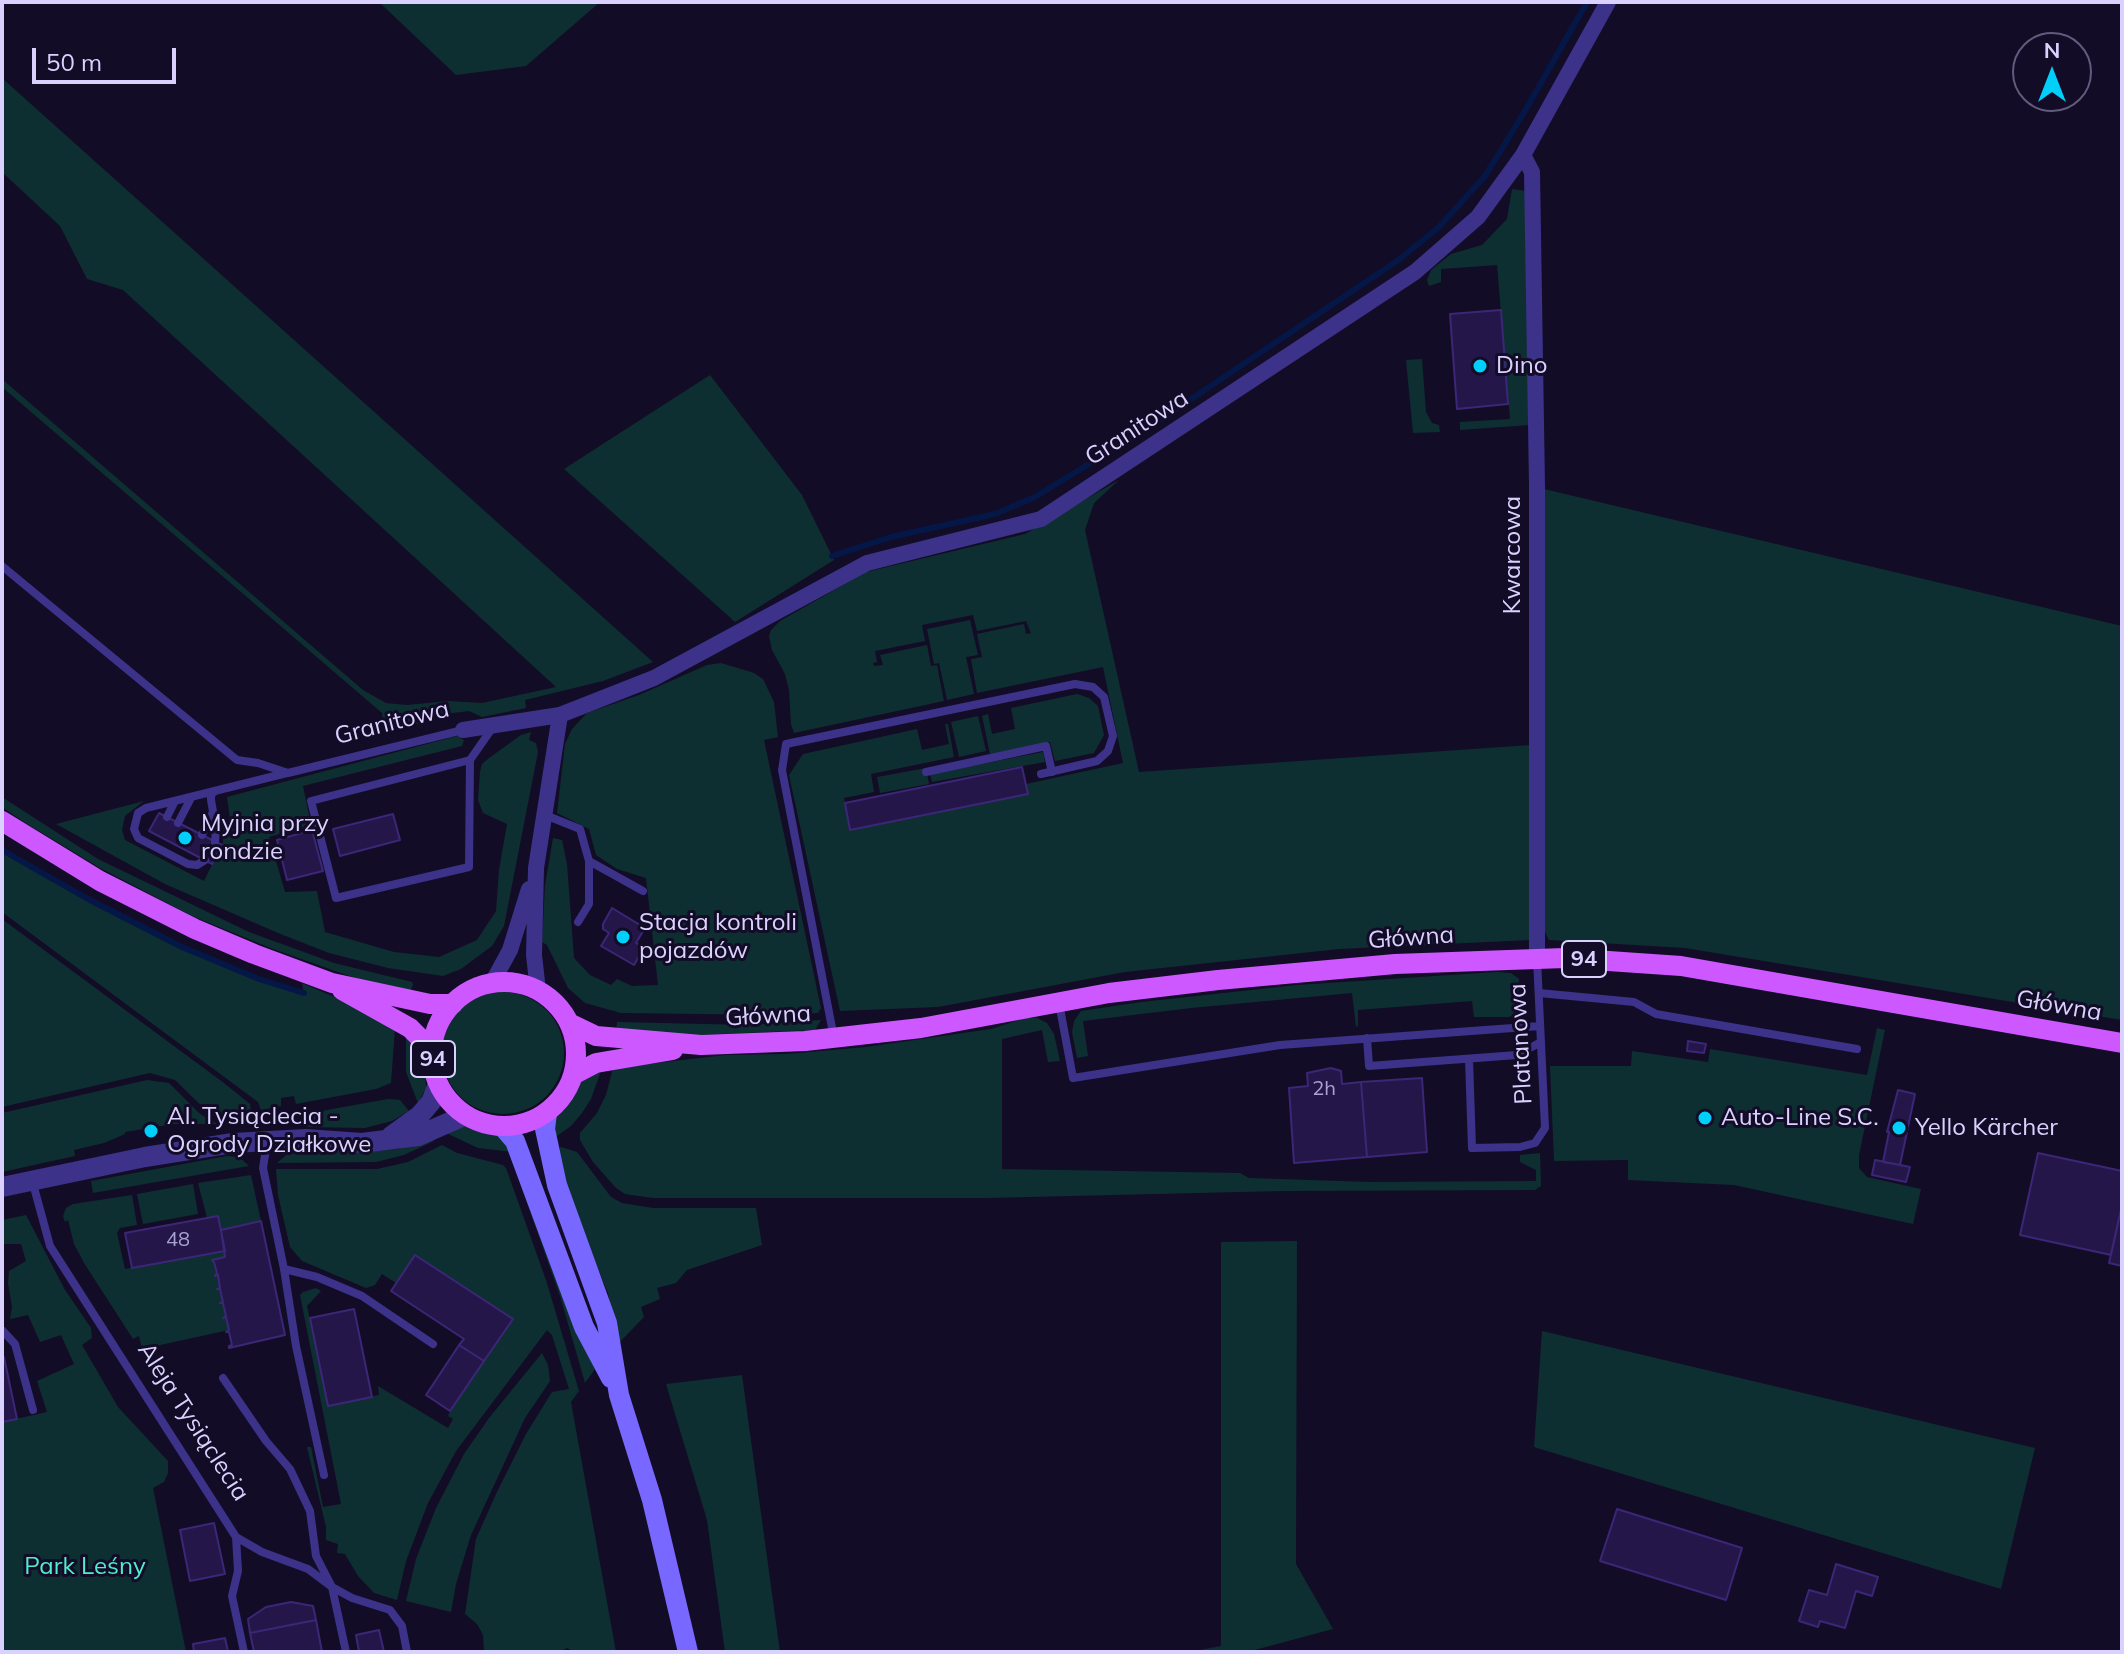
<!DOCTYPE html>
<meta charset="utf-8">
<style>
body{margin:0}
#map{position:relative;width:2124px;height:1654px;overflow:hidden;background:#130c26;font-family:Mulish,sans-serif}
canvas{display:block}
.frame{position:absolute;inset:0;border:4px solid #dad1ff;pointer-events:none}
.north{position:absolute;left:2012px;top:32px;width:80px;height:80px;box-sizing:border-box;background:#130c26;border:2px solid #635b7d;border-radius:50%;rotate:0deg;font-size:22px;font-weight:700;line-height:32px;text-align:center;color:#dad1ff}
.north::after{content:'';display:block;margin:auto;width:28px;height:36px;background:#00cffc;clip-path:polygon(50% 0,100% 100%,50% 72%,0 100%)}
.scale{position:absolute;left:32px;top:48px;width:144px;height:36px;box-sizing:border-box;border:4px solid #dad1ff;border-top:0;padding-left:10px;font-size:24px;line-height:28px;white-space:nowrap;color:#dad1ff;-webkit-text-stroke:6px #130c26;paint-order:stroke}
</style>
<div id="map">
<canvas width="2124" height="1654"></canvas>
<div class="frame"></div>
<div class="north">N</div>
<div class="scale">50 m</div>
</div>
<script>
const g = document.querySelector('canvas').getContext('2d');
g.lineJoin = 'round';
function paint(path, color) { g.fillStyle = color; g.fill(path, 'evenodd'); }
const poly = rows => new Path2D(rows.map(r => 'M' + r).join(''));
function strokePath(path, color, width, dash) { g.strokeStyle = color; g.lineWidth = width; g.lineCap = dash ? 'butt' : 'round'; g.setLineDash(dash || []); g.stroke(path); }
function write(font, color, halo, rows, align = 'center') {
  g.font = font + ' Mulish,sans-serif'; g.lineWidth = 6; g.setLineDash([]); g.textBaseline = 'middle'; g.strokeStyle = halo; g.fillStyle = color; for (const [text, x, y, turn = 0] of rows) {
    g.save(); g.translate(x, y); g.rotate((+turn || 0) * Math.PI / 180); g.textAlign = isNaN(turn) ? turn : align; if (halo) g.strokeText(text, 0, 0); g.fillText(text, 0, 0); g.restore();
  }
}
paint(poly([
 [379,2,600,2,526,66,456,75],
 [2,78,653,662,603,681,525,700,526,708,482,717,469,711,436,715,418,724,384,729,382,713,2,387,2,379,363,690,386,703,407,705,448,701,482,703,556,687,123,290,87,279,60,226,2,172],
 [1512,189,1526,191,1530,425,1460,430,1460,422,1510,419,1497,265,1441,269,1441,282,1429,286,1427,280,1431,270,1451,254,1482,245,1507,219],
 [1422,359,1426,412,1432,423,1439,425,1440,432,1413,433,1406,360],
 [710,375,802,495,834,560,735,622,564,469],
 [1119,480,1094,503,1085,530,1139,772,1531,745,1530,940,1339,949,1125,972,938,1007,840,1011,789,775,803,754,917,729,922,750,949,744,945,724,948,724,954,757,871,774,874,792,844,798,851,830,1027,794,1026,784,1123,763,1103,667,977,693,971,659,982,657,977,634,1024,624,1026,634,1031,633,1026,621,977,631,973,615,922,625,925,641,875,651,877,662,873,663,874,666,883,665,880,655,927,645,931,666,937,665,944,701,794,733,791,724,789,690,785,674,772,650,769,636,771,630,780,621,866,572,1025,534],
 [1544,489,2122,626,2122,1020,1685,948,1549,940,1545,932],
 [970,620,978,655,966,657,974,694,947,700,939,663,934,664,927,629],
 [721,663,754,673,763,679,774,702,778,737,764,740,821,1008,818,1013,780,1015,621,1013,585,1003,568,988,547,945,542,942,545,886,553,838,562,840,567,864,574,958,590,975,611,985,617,979,632,986,658,985,646,878,617,869,596,855,589,829,557,813,565,744,572,729,587,713,639,695,707,665],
 [1077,694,1089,698,1098,706,1104,735,1094,753,1055,761,1050,742,990,754,982,716,988,714,992,734,1015,729,1011,708],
 [978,716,986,751,959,757,951,722],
 [531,732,529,740,536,743,538,752,504,926,492,946,461,969,443,976,388,968,329,953,278,933,165,884,56,824,144,801,125,816,122,830,125,840,204,881,223,842,223,821,230,819,227,797,457,736,464,740,462,746,303,786,311,825,269,837,285,892,317,891,325,932,394,952,439,957,477,940,496,911,499,870,507,824,483,813,478,800,480,772,482,764,489,758,521,735],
 [1043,752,1045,762,932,782,930,774],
 [926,768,929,784,880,793,877,777],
 [2,797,98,859,249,932,334,963,412,982,413,985,408,995,372,984,273,949,192,916,100,868,24,822,2,807],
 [2,850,88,899,182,947,259,979,304,993,302,983,353,1005,395,1028,391,1083,376,1089,296,1104,294,1096,281,1098,281,1106,261,1110,258,1102,2,912],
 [2,919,224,1083,250,1104,251,1111,218,1117,210,1114,175,1080,150,1073,2,1107],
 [1497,972,1511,973,1519,979,1518,1013,1509,1017,1474,1017,1472,1001,1358,1010,1358,1026,1356,1027,1352,993,1191,1008,1083,1021,1088,1056,1077,1058,1072,1032,1074,1021,1081,1011,1141,1002,1297,985],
 '442 1053a61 61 0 1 1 122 0a61 61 0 1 1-122 0Z',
 [1025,1018,1037,1018,1047,1023,1054,1034,1060,1061,1048,1062,1042,1030,1002,1039,1002,1169,1240,1173,1249,1178,1370,1182,1536,1181,1536,1170,1520,1162,1520,1155,1540,1153,1541,1186,1535,1190,1282,1191,987,1198,653,1198,625,1194,616,1188,593,1162,580,1140,580,1133,597,1113,606,1095,613,1068,726,1055,787,1054,866,1047,991,1029],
 [821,1020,815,1030,676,1036,616,1034,617,1022,749,1025],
 [1877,1028,1885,1030,1859,1155,1859,1168,1867,1177,1921,1189,1913,1224,1734,1185,1628,1180,1628,1160,1554,1161,1550,1066,1631,1066,1632,1051,1708,1062,1710,1049,1867,1075],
 [406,1033,420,1052,425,1070,426,1088,418,1103,406,1072],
 [601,1071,591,1099,582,1113,571,1126,554,1138,555,1115,580,1082],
 [147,1080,169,1083,200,1114,217,1124,174,1124,125,1132,125,1134,104,1143,74,1150,75,1156,2,1172,2,1113],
 [388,1099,400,1100,409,1111,392,1121,365,1128,306,1127,299,1115],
 [467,1126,497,1134,513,1152,478,1148,444,1132],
 [432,1138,434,1141,404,1155,376,1162,277,1163,292,1150,366,1152,398,1149],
 [442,1145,457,1153,503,1165,506,1168,546,1280,579,1391,571,1402,616,1652,574,1652,567,1648,559,1652,484,1652,483,1635,477,1624,465,1614,476,1539,496,1494,526,1434,552,1392,569,1389,552,1335,547,1330,456,1451,428,1503,406,1561,397,1600,374,1593,358,1576,345,1554,337,1553,338,1544,326,1540,326,1527,307,1447,311,1447,323,1507,341,1504,300,1295,303,1292,316,1288,321,1291,307,1306,328,1405,379,1395,378,1386,448,1428,453,1419,448,1416,450,1411,512,1319,415,1255,396,1283,382,1274,375,1285,366,1288,302,1261,290,1247,278,1195,276,1169,377,1169,408,1162],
 [561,1147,577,1152,611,1197,622,1203,653,1208,756,1208,762,1245,687,1270,676,1283,657,1288,660,1299,641,1307,644,1317,618,1344,608,1293,571,1204,558,1150],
 [227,1156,239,1157,249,1166,93,1193,91,1181],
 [514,1166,595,1369,585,1383,560,1296],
 [251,1175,261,1221,221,1230,218,1216,207,1218,198,1183],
 [193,1184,198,1214,143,1224,137,1194],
 [132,1195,137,1225,120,1228,117,1233,125,1269,225,1251,225,1257,212,1260,214,1262,217,1273,215,1275,218,1275,226,1316,223,1317,226,1317,229,1330,142,1349,139,1336,133,1339,84,1263,74,1244,68,1220,65,1222,63,1216,66,1208,73,1204],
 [26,1215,65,1290,91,1328,92,1338,82,1345,118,1407,168,1461,168,1473,164,1482,153,1488,186,1652,2,1652,2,1422,47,1412,37,1381,74,1364,61,1335,40,1342,28,1315,10,1319,12,1307,8,1283,9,1271,26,1261,21,1244,2,1244,2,1220],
 [1297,1241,1296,1564,1333,1629,1247,1652,1189,1652,1221,1646,1221,1242],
 [1542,1331,2035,1448,2001,1589,1534,1447],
 [542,1353,548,1365,550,1381,525,1418,471,1535,456,1584,451,1612,406,1601,416,1559,436,1508,464,1454,489,1418],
 [742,1375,780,1652,725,1652,707,1520,666,1384]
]), '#0e2f31');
strokePath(poly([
 [832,556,891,537,995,514,1035,497,1151,426,1397,261,1438,228,1485,176,1525,111,1587,2],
 [2,850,88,899,182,947,259,979,304,993]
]), '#041747', 6);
const building = poly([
 [1501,310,1508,404,1457,409,1450,314,1501,310],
 [1022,767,1028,794,850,830,845,803,1022,767],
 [159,813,222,845,212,864,149,831,159,813],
 [393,814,400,840,340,856,333,829,393,814],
 [312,830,323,871,287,880,277,840,312,830],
 [612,908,645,928,636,943,644,948,634,965,601,946,609,933,603,929,603,924,612,908],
 [1688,1041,1706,1044,1704,1053,1687,1051,1688,1041],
 [1331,1068,1341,1071,1342,1084,1361,1082,1367,1157,1294,1163,1289,1088,1308,1086,1307,1073,1331,1068],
 [1422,1078,1427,1152,1367,1157,1361,1082,1422,1078],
 [1898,1090,1915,1094,1900,1165,1883,1162,1889,1132,1887,1132,1898,1090],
 [2038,1153,2122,1171,2122,1205,2111,1255,2020,1235,2038,1153],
 [1875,1160,1910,1167,1906,1182,1872,1175,1875,1160],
 [2122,1205,2122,1266,2109,1263,2122,1205],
 [218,1216,225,1251,132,1268,125,1233,218,1216],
 [261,1221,285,1335,229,1348,229,1346,232,1345,229,1332,226,1332,229,1330,226,1317,223,1318,226,1316,223,1303,220,1303,223,1302,220,1289,217,1289,220,1288,218,1275,215,1276,217,1273,214,1262,212,1260,225,1257,221,1230,261,1221],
 [415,1255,513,1319,484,1361,459,1345,464,1339,391,1291,415,1255],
 [354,1309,372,1397,328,1406,310,1318,354,1309],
 [459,1345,484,1361,450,1411,426,1395,459,1345],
 [4,1357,17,1419,2,1422,2,1358,4,1357],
 [1617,1509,1742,1548,1726,1600,1600,1561,1617,1509],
 [214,1523,225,1574,190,1581,180,1530,214,1523],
 [1836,1564,1878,1577,1872,1596,1856,1591,1845,1628,1820,1621,1818,1627,1799,1621,1809,1590,1827,1595,1836,1564],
 [291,1602,313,1606,316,1620,250,1633,248,1619,266,1607,291,1602],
 [316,1620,322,1652,254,1652,250,1633,316,1620],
 [379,1630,384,1652,359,1652,356,1635,379,1630],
 [225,1638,228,1652,194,1652,193,1644,225,1638]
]);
paint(building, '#241649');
strokePath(building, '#3c2677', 2);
strokePath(poly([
 [2,566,237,760,258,763,288,773,463,730],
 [470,760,311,801,336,898,469,867,470,760,493,727],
 [926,772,1046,746,1052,772],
 [214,792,211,795,211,800,216,829,215,842],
 [545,815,580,829,589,861,643,891],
 [167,817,175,801],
 [178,823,191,798],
 [202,835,213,812],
 [205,860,197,865,188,864,138,838,134,829,138,813,146,808,287,773],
 [578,922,589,904,589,861],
 [1539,993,1634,1002,1656,1014,1857,1049],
 [1059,1003,1073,1078,1280,1045,1540,1026],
 [834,1038,782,770,786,744,1075,684,1093,687,1104,697,1113,736,1108,751,1097,761,1041,774],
 [1367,1038,1369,1066,1517,1055,1541,1042],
 [1469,1059,1472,1148,1520,1147,1535,1143,1545,1128,1537,959],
 [267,1142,263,1168,284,1269,296,1346,324,1475],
 [32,1180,50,1246,236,1537,262,1552,308,1569,332,1587,346,1652],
 [284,1269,317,1277,362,1296,433,1344],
 [2,1330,15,1344,33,1410],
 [223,1378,266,1441,290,1469,310,1511,316,1556,332,1587,352,1598,390,1610,402,1626,407,1652],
 [236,1537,238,1571,232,1596,244,1652]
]), '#3c328a', 8);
strokePath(poly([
 [1523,155,1532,172,1537,486,1537,958],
 [463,730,560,715],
 [492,983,510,950,529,889],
 [538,991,534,955,536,868,560,715,654,678,867,563,1041,519,1415,272,1478,217,1523,155,1608,2]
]), '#3c328a', 16);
strokePath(poly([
 [391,1136,420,1115,431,1102,438,1084],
 [2,1187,145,1157,233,1143,306,1139,362,1143,418,1136,466,1115]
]), '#3c328a', 20);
strokePath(poly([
 [547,1113,545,1129,557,1185,607,1323,619,1395,652,1500,688,1652],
 [502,1126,515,1141,584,1327,611,1378]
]), '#7868ff', 20);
strokePath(poly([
 [2,821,100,881,195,929,254,954,332,983,430,1004,453,1004],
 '432 1054a72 72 0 1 1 144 0a72 72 0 1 1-144 0Z',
 [342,990,410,1028,432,1050],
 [569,1023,596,1036,701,1045,805,1041,921,1028,1109,993,1218,980,1395,964,1565,958,1681,966,2122,1043],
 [573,1075,596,1063,673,1050]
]), '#ce58ff', 20);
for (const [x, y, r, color] of [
 [1480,366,8,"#00cffc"],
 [185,838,8,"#00cffc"],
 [623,937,8,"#00cffc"],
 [1705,1118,8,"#00cffc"],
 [1899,1128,8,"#00cffc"],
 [151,1131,8,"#00cffc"]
]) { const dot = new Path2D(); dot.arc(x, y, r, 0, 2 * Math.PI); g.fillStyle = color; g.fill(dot); strokePath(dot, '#130c26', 3); }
write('20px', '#aca2d2', null, [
 ["2h",1324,1089],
 ["48",178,1240]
]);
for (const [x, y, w] of [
 [1584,959,44],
 [433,1059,44]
]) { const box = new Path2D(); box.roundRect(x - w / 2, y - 18, w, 36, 6); g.fillStyle = '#130c26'; g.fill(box); strokePath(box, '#dad1ff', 2); }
write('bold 22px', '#dad1ff', null, [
 ["94",1584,959],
 ["94",433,1059]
]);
write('24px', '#dad1ff', '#130c26', [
 ["Dino",1496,366],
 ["Myjnia przy",201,824],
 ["rondzie",201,852],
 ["Stacja kontroli",639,923],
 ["pojazdów",639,951],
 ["Al. Tysiąclecia -",167,1117],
 ["Ogrody Działkowe",167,1145],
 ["Auto-Line S.C.",1721,1118],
 ["Yello Kärcher",1915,1128]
], 'left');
write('24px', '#dad1ff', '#130c26', [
 ["Granitowa",1137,428,-33],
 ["Kwarcowa",1513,555,-90],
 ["Granitowa",392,723,-14],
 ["Główna",1411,938,-4],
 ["Główna",2059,1006,10],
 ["Główna",768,1016,-3],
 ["Platanowa",1521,1044,-93],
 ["Aleja Tysiąclecia",193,1422,57]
]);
write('24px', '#50ecd1', '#130c26', [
 ["Park Leśny",85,1567]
]);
</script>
